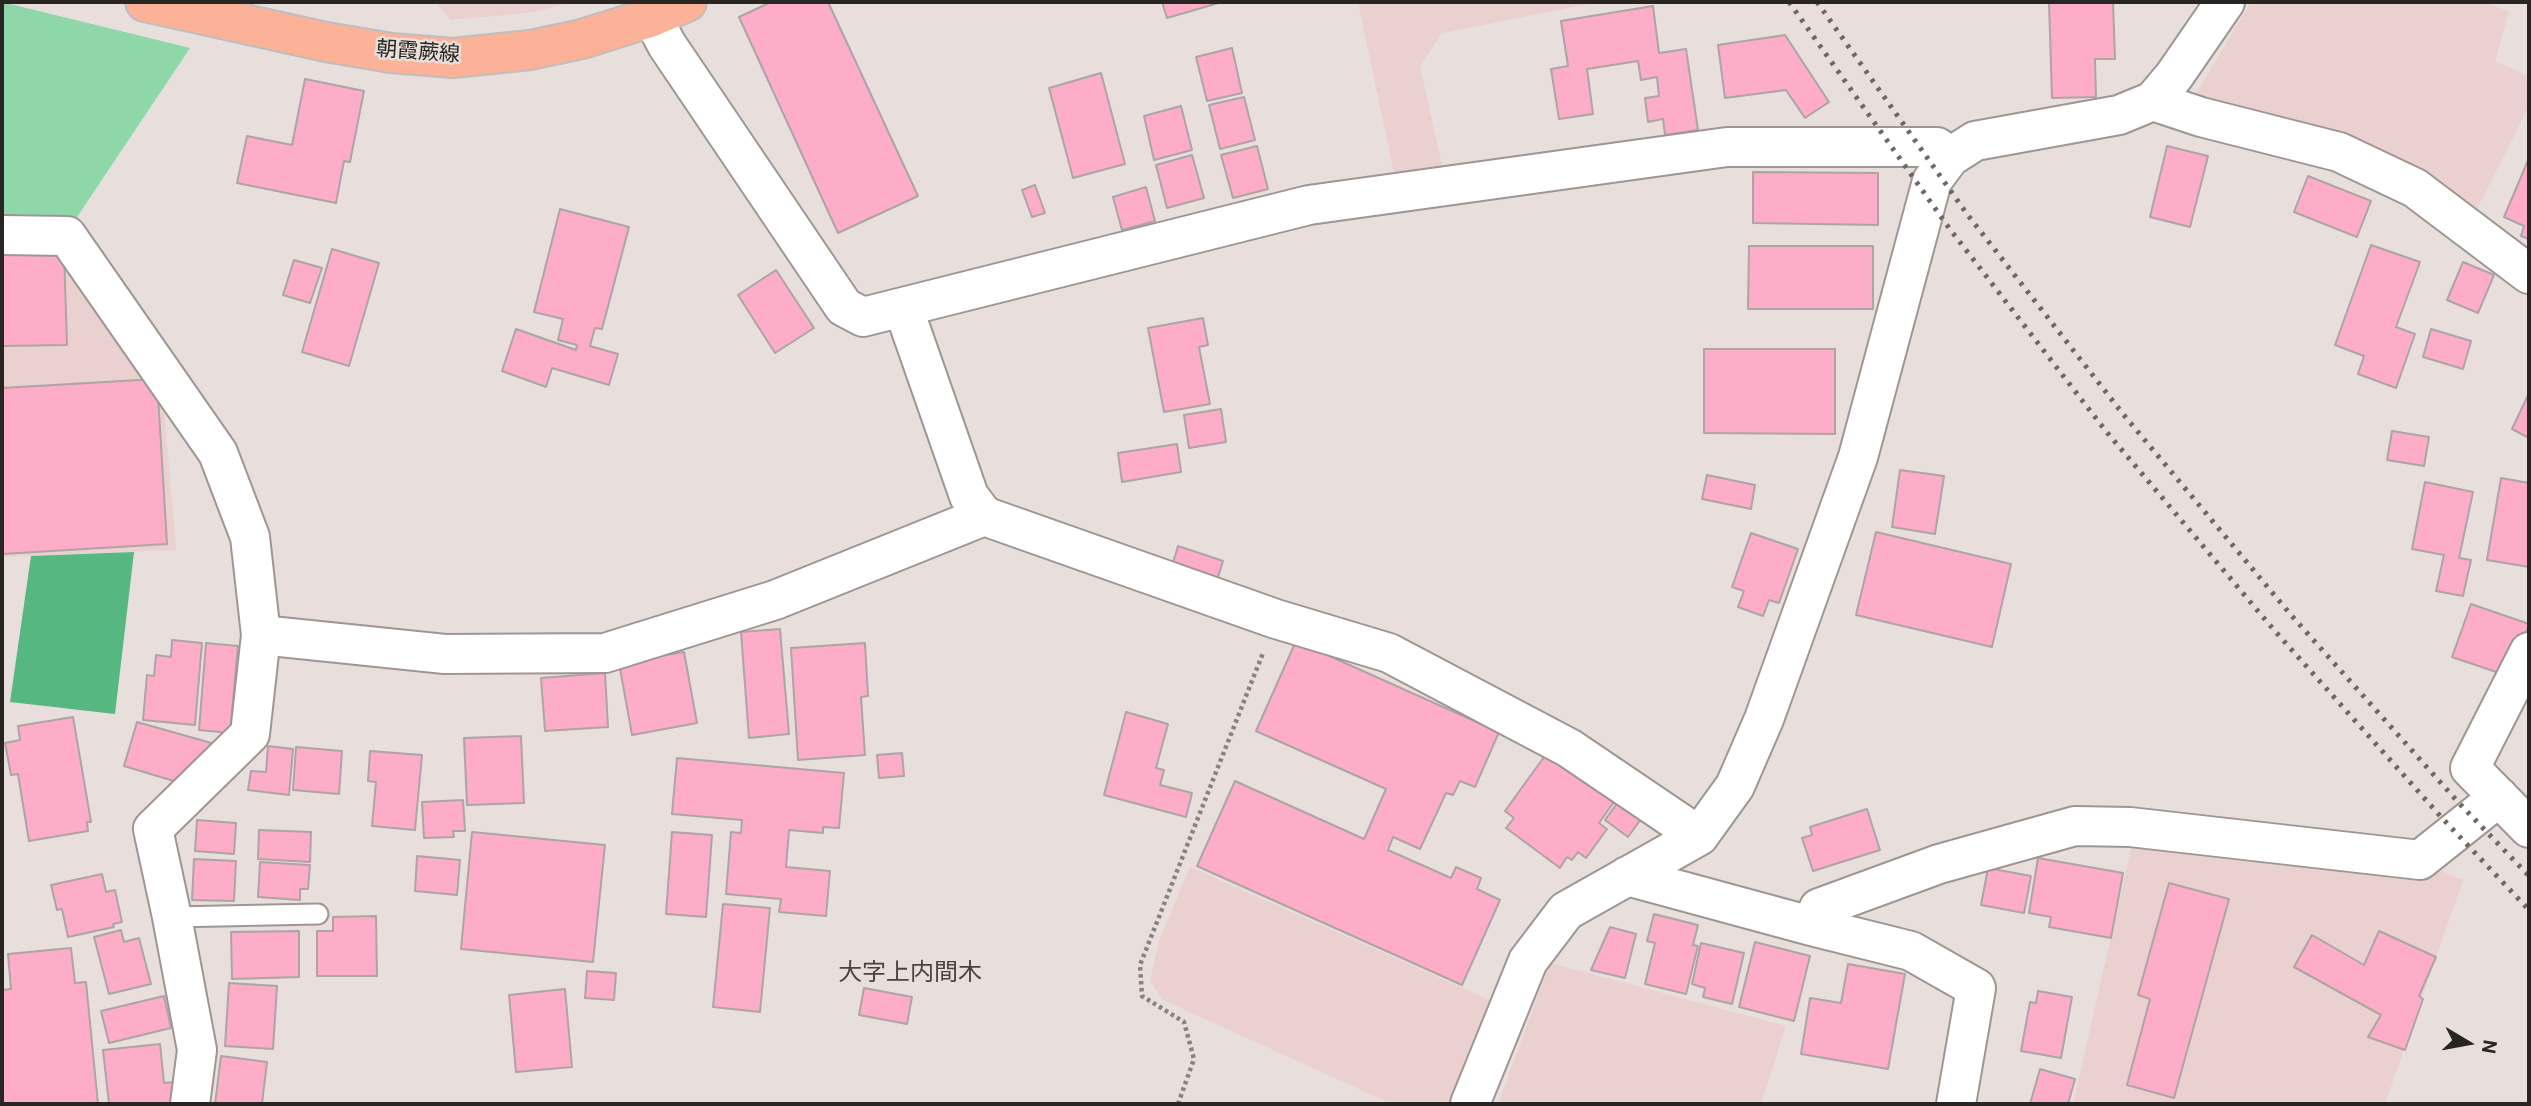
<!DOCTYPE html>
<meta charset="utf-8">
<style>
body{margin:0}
#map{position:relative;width:2531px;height:1106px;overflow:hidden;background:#e8dedb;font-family:Roboto,sans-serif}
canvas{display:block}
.frame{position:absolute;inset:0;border:4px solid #282523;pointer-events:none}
.north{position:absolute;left:2433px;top:1008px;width:70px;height:70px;-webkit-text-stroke:5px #e8dedb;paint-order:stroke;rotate:100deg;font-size:19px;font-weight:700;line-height:28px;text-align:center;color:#282523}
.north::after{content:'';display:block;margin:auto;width:24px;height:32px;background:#282523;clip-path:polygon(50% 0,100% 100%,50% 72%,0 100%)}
</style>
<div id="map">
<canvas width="2531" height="1106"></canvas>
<div class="frame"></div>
<div class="north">N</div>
</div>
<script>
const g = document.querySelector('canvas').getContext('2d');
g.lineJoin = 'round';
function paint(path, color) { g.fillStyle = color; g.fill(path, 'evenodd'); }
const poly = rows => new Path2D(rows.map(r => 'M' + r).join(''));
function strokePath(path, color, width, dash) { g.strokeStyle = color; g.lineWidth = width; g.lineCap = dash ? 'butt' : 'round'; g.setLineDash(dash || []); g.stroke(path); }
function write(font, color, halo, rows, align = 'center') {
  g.font = font + ' Roboto,"Noto Sans JP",sans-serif'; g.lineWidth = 5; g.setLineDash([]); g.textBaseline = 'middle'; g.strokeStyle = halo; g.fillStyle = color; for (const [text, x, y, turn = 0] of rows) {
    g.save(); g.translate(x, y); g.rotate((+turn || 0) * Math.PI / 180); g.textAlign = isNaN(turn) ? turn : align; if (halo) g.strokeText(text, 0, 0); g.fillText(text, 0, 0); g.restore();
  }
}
paint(poly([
 [435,2,572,2,535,12,451,20],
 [1358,2,1600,2,1442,33,1420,66,1444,175,1396,182],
 [2251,2,2486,2,2509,12,2495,61,2529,76,2529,106,2473,217,2194,97],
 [2,245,67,245,162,386,176,550,2,557],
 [2133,840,2441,871,2463,880,2385,1104,2073,1104],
 [1190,867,1492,1001,1449,1104,1392,1104,1163,1000,1150,981,1159,941],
 [1550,963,1786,1026,1761,1104,1498,1104]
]), '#ead0ce');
paint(poly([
 [2,2,190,48,75,220,2,219]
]), '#8dd7a9');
paint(poly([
 [134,552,115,714,10,702,31,556]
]), '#56b880');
const building = poly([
 [771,2,828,2,918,196,838,233,739,17,771,2],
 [1162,2,1222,2,1167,18,1162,2],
 [2049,2,2113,2,2115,59,2095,59,2096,97,2052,98,2049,2],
 [1653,6,1659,53,1686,49,1698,130,1665,135,1663,119,1648,122,1645,98,1659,96,1657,77,1641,80,1638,61,1587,69,1593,114,1559,119,1551,69,1568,66,1561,21,1653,6],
 [1785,35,1829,102,1805,118,1786,90,1725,98,1718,45,1785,35],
 [1232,48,1242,93,1207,101,1196,57,1232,48],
 [1101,73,1125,164,1073,178,1049,88,1101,73],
 [305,79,364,91,350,162,344,161,336,203,237,183,247,136,292,145,305,79],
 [1244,97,1255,140,1220,149,1209,105,1244,97],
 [1181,106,1192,150,1154,160,1144,116,1181,106],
 [1257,146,1268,189,1233,198,1221,155,1257,146],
 [2167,146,2208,156,2190,227,2150,217,2167,146],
 [1192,155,1204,198,1167,208,1156,165,1192,155],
 [2529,158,2529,239,2521,236,2524,226,2504,217,2529,158],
 [1753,172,1878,173,1878,225,1753,223,1753,172],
 [2308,176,2371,201,2357,237,2294,212,2308,176],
 [1035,185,1045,213,1032,217,1022,190,1035,185],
 [1146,187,1155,221,1122,230,1113,197,1146,187],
 [560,209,629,227,602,329,595,328,590,346,618,354,609,385,552,368,546,387,502,371,516,329,576,350,577,345,558,340,563,319,534,312,560,209],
 [2371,245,2420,262,2396,327,2415,334,2396,388,2358,374,2364,356,2335,345,2371,245],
 [1749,246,1873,246,1873,309,1748,309,1749,246],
 [332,249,379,263,349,366,302,352,332,249],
 [64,251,67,345,2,346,2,253,64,251],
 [294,260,322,268,310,303,283,295,294,260],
 [2463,262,2494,275,2478,313,2447,300,2463,262],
 [776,270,814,328,775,353,738,295,776,270],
 [1203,318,1208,345,1199,347,1210,404,1164,412,1148,328,1203,318],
 [2431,329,2471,341,2463,369,2423,357,2431,329],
 [1704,349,1835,349,1835,434,1704,433,1704,349],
 [157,379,167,544,2,554,2,388,157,379],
 [2529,393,2529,438,2512,429,2529,393],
 [1221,409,1226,442,1189,448,1184,415,1221,409],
 [2392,431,2429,437,2424,466,2387,460,2392,431],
 [1177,444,1181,472,1122,482,1118,453,1177,444],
 [1900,470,1944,476,1935,534,1892,527,1900,470],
 [1707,475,1755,485,1751,509,1702,499,1707,475],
 [2501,478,2529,483,2529,567,2487,560,2501,478],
 [2425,482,2473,492,2459,558,2471,560,2463,596,2436,591,2444,555,2412,549,2425,482],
 [1876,532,2011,564,1992,647,1856,615,1876,532],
 [1751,533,1798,549,1779,603,1769,600,1763,616,1738,607,1744,591,1732,587,1751,533],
 [1178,546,1223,561,1217,580,1172,566,1178,546],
 [2471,604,2529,624,2511,677,2452,657,2471,604],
 [780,629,789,734,749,738,741,632,780,629],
 [172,640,202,643,195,725,143,720,147,675,154,676,156,655,171,657,172,640],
 [1296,641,1499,732,1475,787,1460,781,1453,795,1446,793,1420,849,1393,837,1388,850,1451,878,1456,867,1481,878,1477,889,1500,900,1462,985,1197,866,1235,781,1364,839,1386,789,1256,731,1296,641],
 [206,643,238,646,230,733,199,730,206,643],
 [865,643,868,696,861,697,865,755,798,760,791,648,865,643],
 [684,652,697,723,632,735,619,663,684,652],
 [605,673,608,727,545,731,541,678,605,673],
 [1126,712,1168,724,1156,768,1164,770,1160,785,1192,793,1186,817,1104,795,1126,712],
 [73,717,91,822,87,822,88,831,29,841,18,774,11,775,5,743,20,740,18,726,73,717],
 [137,722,229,748,187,785,124,766,137,722],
 [521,736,524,803,467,805,464,738,521,736],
 [268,746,293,749,289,795,248,790,251,771,266,772,268,746],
 [296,747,342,751,339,794,293,790,296,747],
 [1549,750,1616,799,1599,823,1607,829,1586,858,1578,852,1572,860,1567,857,1560,868,1506,828,1514,818,1505,811,1549,750],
 [370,751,422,755,415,830,372,826,376,782,368,781,370,751],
 [902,753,904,776,879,778,877,755,902,753],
 [677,758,844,773,839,828,823,827,823,833,789,830,786,867,830,871,826,916,779,912,781,899,726,894,731,832,741,833,742,820,672,814,677,758],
 [463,800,465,831,453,831,454,837,424,838,422,802,463,800],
 [1618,802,1641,819,1628,837,1605,820,1618,802],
 [1867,809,1880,850,1813,871,1802,838,1812,835,1810,827,1867,809],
 [197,820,236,823,234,854,195,851,197,820],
 [259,830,311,832,310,862,258,859,259,830],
 [472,832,605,845,593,962,461,949,472,832],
 [672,832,712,835,706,917,666,914,672,832],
 [417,856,460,860,457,895,415,891,417,856],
 [2038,858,2123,873,2111,938,2049,927,2051,917,2029,913,2038,858],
 [194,859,236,861,234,901,192,900,194,859],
 [260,862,310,865,308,889,300,889,300,900,258,897,260,862],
 [1988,868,2031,876,2024,913,1981,905,1988,868],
 [102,874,106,892,115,890,122,922,113,924,114,927,68,937,62,909,57,910,51,885,102,874],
 [2169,883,2229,899,2174,1098,2127,1085,2150,999,2138,995,2169,883],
 [723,904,770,908,760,1012,713,1007,723,904],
 [1654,914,1698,925,1693,945,1698,946,1686,994,1645,984,1655,943,1647,941,1654,914],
 [376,916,377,976,317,976,317,931,333,931,333,917,376,916],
 [1610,927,1636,934,1625,978,1591,970,1610,927],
 [121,930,124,942,139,938,151,984,109,994,94,937,121,930],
 [299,931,299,977,232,979,231,932,299,931],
 [2379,931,2436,957,2419,996,2423,999,2405,1050,2368,1037,2381,1015,2294,967,2312,935,2364,965,2379,931],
 [1755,942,1810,956,1794,1021,1739,1007,1755,942],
 [1701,943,1744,953,1732,1004,1703,997,1705,988,1692,984,1701,943],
 [71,948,75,983,86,982,98,1104,2,1104,2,990,11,989,8,954,71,948],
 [1848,964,1905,974,1888,1069,1801,1054,1810,998,1841,1003,1848,964],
 [587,971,616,973,614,1000,585,998,587,971],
 [229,983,277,986,273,1049,225,1046,229,983],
 [864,988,912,997,907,1024,859,1015,864,988],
 [565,989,572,1067,516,1072,509,995,565,989],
 [2038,991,2072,997,2061,1058,2021,1051,2030,1002,2036,1003,2038,991],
 [164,996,171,1028,109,1043,101,1011,164,996],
 [160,1044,164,1083,175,1082,178,1104,109,1104,103,1050,160,1044],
 [221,1056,267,1062,262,1104,215,1104,221,1056],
 [2040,1069,2075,1079,2068,1104,2030,1104,2040,1069]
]);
paint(building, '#feadc8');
strokePath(building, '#ada4a6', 2);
const lane = poly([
 [172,917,318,914]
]);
const street = poly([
 [652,17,667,45,844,307,863,317,1309,205,1727,147,1937,147,1950,157],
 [2153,101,2201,117,2339,152,2415,188,2529,274],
 [2,235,67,236,218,453,250,537,261,635,250,734,153,829,172,917,197,1050,190,1104],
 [984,516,1276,619,1389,653,1569,748,1699,836],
 [261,635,445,654,605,653,775,600,984,516,969,496,903,307],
 [2529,652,2470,768,2529,828],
 [1627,876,1811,926,1911,951,1976,988,1956,1104],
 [1811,926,1819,908,1939,864,2075,826,2130,827,2420,860,2499,797],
 [1470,1104,1528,961,1566,911,1699,836,1735,786,1764,719,1858,457,1932,181,1950,157,1975,141,2119,115,2153,101,2174,76,2225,2]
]);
const primary = poly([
 [145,2,326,42,391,53,453,58,530,50,582,39,652,17,687,2]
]);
strokePath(lane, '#9f9693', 23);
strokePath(street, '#9f9693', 42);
strokePath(primary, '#bebebd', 42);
strokePath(poly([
 [1178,1104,1194,1059,1184,1022,1142,996,1140,965,1263,653]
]), '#88817f', 4.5, [3.5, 3.5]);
strokePath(lane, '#fff', 19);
strokePath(street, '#fff', 38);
strokePath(primary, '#fbb298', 38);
strokePath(poly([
 [1789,2,1949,228,2105,430,2274,630,2442,818,2529,910],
 [1817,2,1967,214,2123,414,2291,615,2458,802,2529,876]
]), '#6d6765', 5, [3.5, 7]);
write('21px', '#282523', '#e8dedb', [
 ["朝霞蕨線",418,53,4]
]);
write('24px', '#4b4340', '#e8dedb', [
 ["大字上内間木",910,974]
]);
</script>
